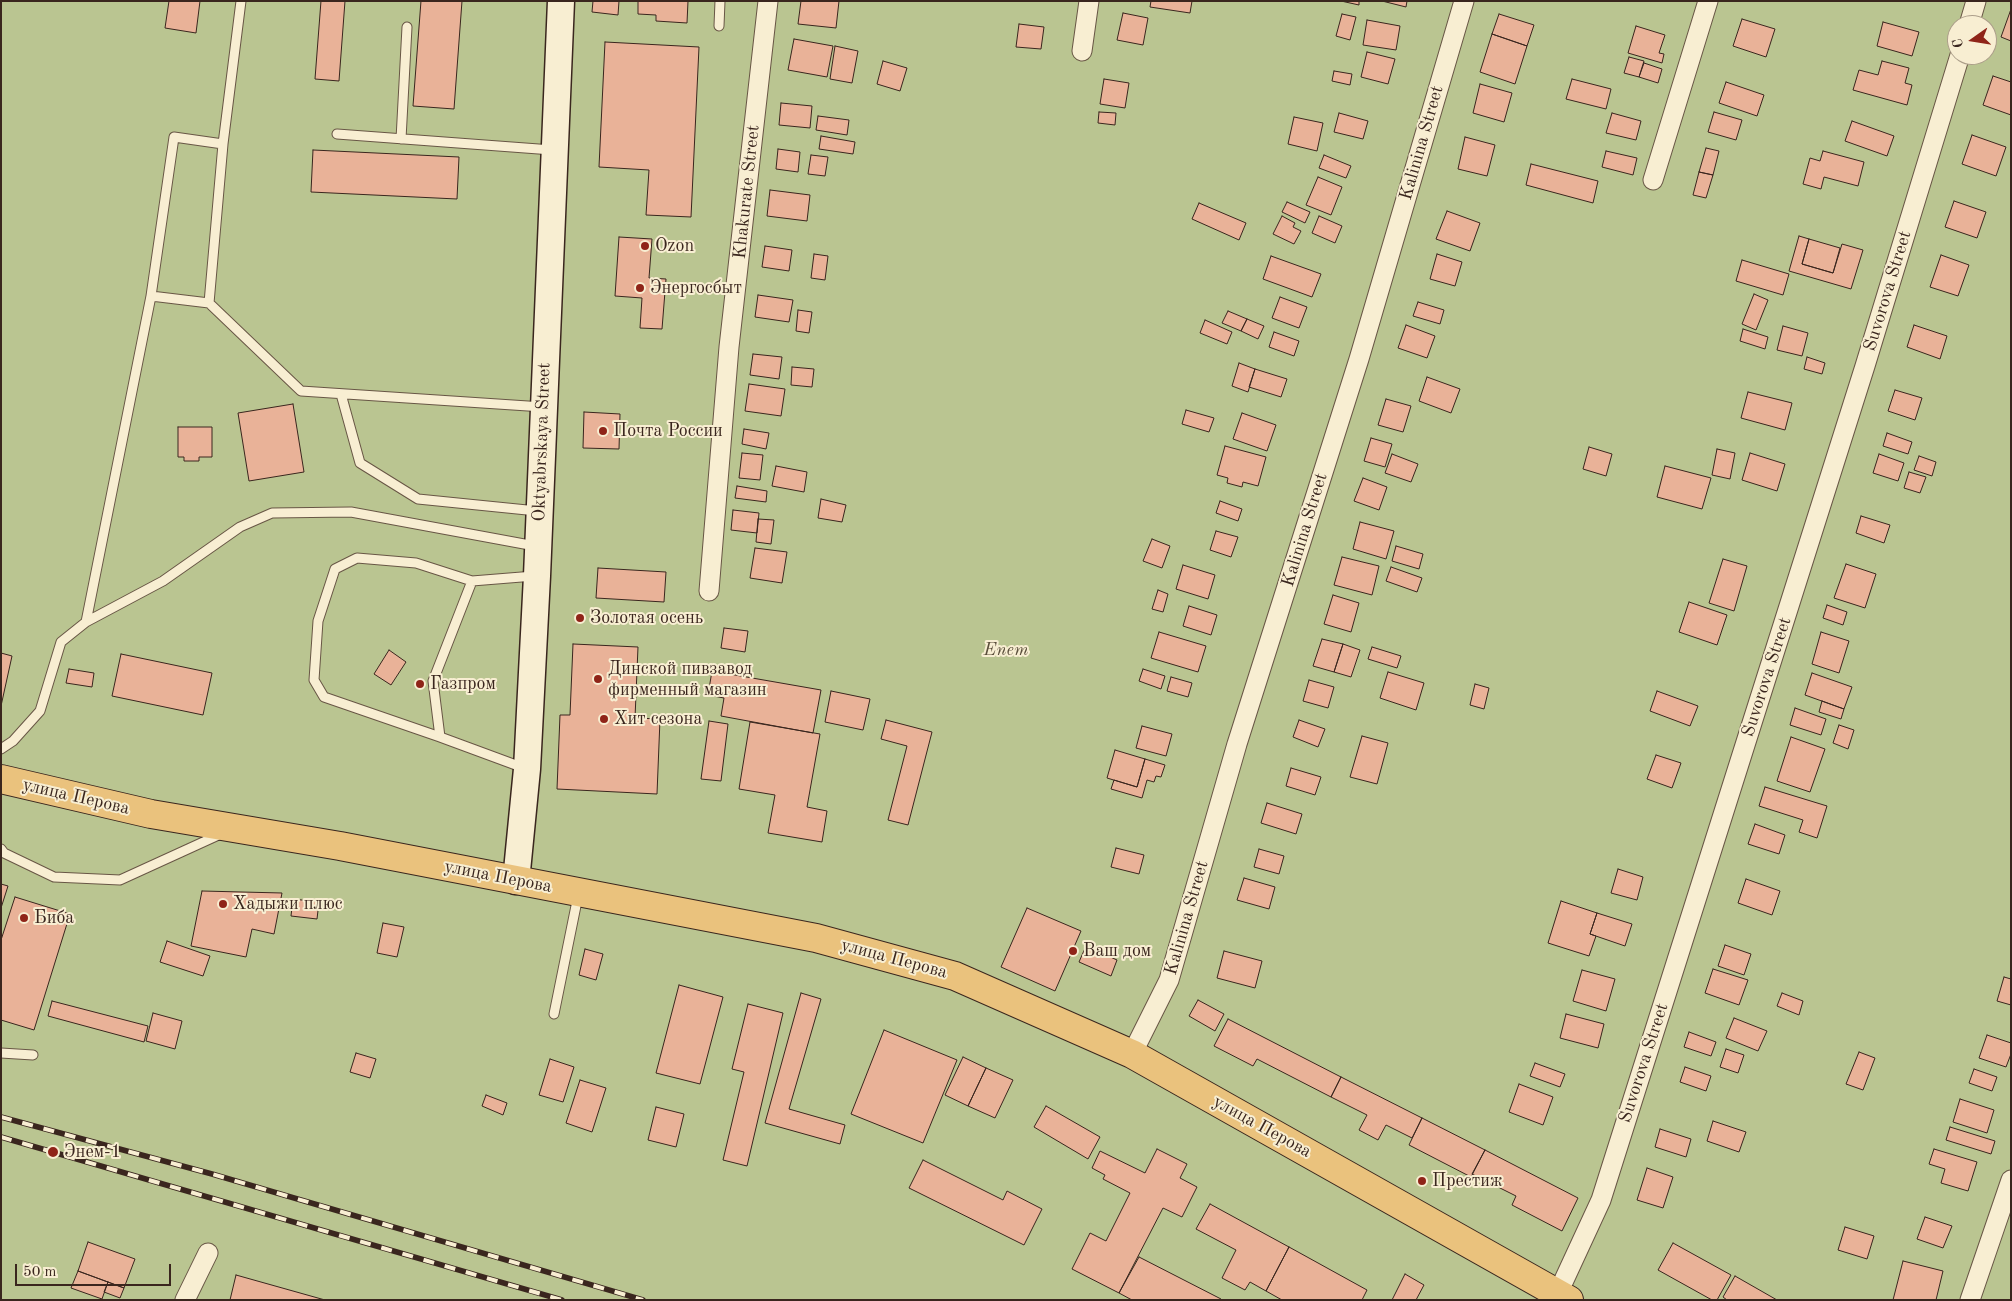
<!DOCTYPE html>
<meta charset="utf-8">
<style>
body{margin:0}
#map{position:relative;width:2012px;height:1301px;overflow:hidden;background:#f4e5ba;font-family:"Old Standard TT",serif}
canvas{display:block}
.frame{position:absolute;inset:0;border:2px solid #3a261e;pointer-events:none}
.north{position:absolute;left:1947px;top:15px;width:50px;height:50px;box-sizing:border-box;background:#f8eed2;border:1px solid #ac9e8a;border-radius:50%;rotate:257deg;font-size:14px;font-weight:700;line-height:20px;text-align:center;color:#3a261e}
.north::after{content:'';display:block;margin:auto;width:18px;height:22px;background:#8f2418;clip-path:polygon(50% 0,100% 100%,50% 72%,0 100%)}
.scale{position:absolute;left:15px;top:1264px;width:156px;height:22px;box-sizing:border-box;border:2px solid #3a261e;border-top:0;padding-left:6px;font-size:15px;line-height:18px;white-space:nowrap;color:#3a261e;-webkit-text-stroke:4px #f8eed2;paint-order:stroke}
</style>
<div id="map">
<canvas width="2012" height="1301"></canvas>
<div class="frame"></div>
<div class="north">С</div>
<div class="scale">50 m</div>
</div>
<script>
const g = document.querySelector('canvas').getContext('2d');
g.lineJoin = 'round';
function paint(path, color) { g.fillStyle = color; g.fill(path, 'evenodd'); }
const poly = rows => new Path2D(rows.map(r => 'M' + r).join(''));
function strokePath(path, color, width, dash) { g.strokeStyle = color; g.lineWidth = width; g.lineCap = dash ? 'butt' : 'round'; g.setLineDash(dash || []); g.stroke(path); }
function write(font, color, halo, rows, align = 'center') {
  g.font = font + ' "Old Standard TT",serif'; g.lineWidth = 4; g.setLineDash([]); g.textBaseline = 'middle'; g.strokeStyle = halo; g.fillStyle = color; for (const [text, x, y, turn = 0] of rows) {
    g.save(); g.translate(x, y); g.rotate((+turn || 0) * Math.PI / 180); g.textAlign = isNaN(turn) ? turn : align; if (halo) g.strokeText(text, 0, 0); g.fillText(text, 0, 0); g.restore();
  }
}
paint(poly([
 [1,1,2011,1,2011,1300,1,1300],
 [1957,25,1987,25,1987,55,1957,55]
]), '#bac591');
const building = poly([
 [169,1,200,1,196,33,165,28,169,1],
 [321,1,345,1,339,81,315,79,321,1],
 [421,1,462,1,454,109,413,106,421,1],
 [593,1,619,1,618,15,592,12,593,1],
 [638,1,688,1,687,23,656,21,656,15,638,14,638,1],
 [801,1,839,1,836,28,798,24,801,1],
 [1151,1,1192,1,1190,13,1150,7,1151,1],
 [1341,1,1359,1,1359,5,1341,1],
 [1382,1,1407,1,1406,7,1382,1],
 [2010,12,2011,13,2011,41,2001,37,2010,12],
 [1123,13,1148,18,1143,45,1117,40,1123,13],
 [1342,14,1356,17,1350,40,1336,36,1342,14],
 [1499,14,1534,25,1527,46,1492,34,1499,14],
 [1742,19,1775,29,1766,57,1733,46,1742,19],
 [1367,20,1400,26,1396,50,1363,45,1367,20],
 [1883,22,1919,32,1912,56,1877,46,1883,22],
 [1019,24,1044,27,1041,49,1016,47,1019,24],
 [1636,26,1665,35,1659,53,1664,54,1662,63,1628,53,1636,26],
 [1492,34,1527,46,1515,84,1480,72,1492,34],
 [794,39,833,46,827,77,788,70,794,39],
 [605,42,699,47,691,217,646,215,649,170,599,167,605,42],
 [835,46,858,51,852,83,830,79,835,46],
 [1367,52,1395,59,1388,84,1361,77,1367,52],
 [1629,57,1644,61,1639,77,1624,73,1629,57],
 [883,61,907,68,900,91,877,84,883,61],
 [1882,61,1909,68,1905,83,1912,85,1907,105,1853,90,1859,70,1878,75,1882,61],
 [1644,63,1662,69,1658,83,1639,77,1644,63],
 [1334,71,1352,74,1350,85,1332,81,1334,71],
 [1993,76,2011,82,2011,115,1983,105,1993,76],
 [1104,79,1129,83,1125,108,1100,104,1104,79],
 [1572,79,1611,89,1606,109,1566,99,1572,79],
 [1726,82,1764,95,1757,116,1719,103,1726,82],
 [1480,84,1512,93,1504,122,1473,113,1480,84],
 [781,103,812,106,810,128,779,125,781,103],
 [1099,112,1116,113,1115,125,1098,123,1099,112],
 [1714,112,1742,120,1736,140,1708,132,1714,112],
 [1339,113,1368,121,1363,139,1334,132,1339,113],
 [1612,113,1641,121,1636,140,1606,133,1612,113],
 [818,116,849,120,847,135,816,130,818,116],
 [1294,117,1323,123,1317,151,1288,144,1294,117],
 [1852,121,1894,136,1887,156,1845,141,1852,121],
 [1972,135,2006,147,1996,176,1962,164,1972,135],
 [821,136,855,142,853,154,819,149,821,136],
 [1465,137,1495,145,1487,176,1458,169,1465,137],
 [1706,148,1719,151,1713,175,1699,172,1706,148],
 [778,149,800,152,798,172,776,169,778,149],
 [313,150,459,157,457,199,311,192,313,150],
 [1606,151,1637,158,1633,175,1602,167,1606,151],
 [1823,151,1864,162,1858,186,1824,177,1821,189,1803,184,1810,158,1820,161,1823,151],
 [811,155,828,157,825,176,808,174,811,155],
 [1324,155,1351,166,1346,178,1319,168,1324,155],
 [1531,164,1598,181,1593,203,1526,185,1531,164],
 [1699,172,1713,175,1706,198,1693,195,1699,172],
 [1318,177,1342,187,1331,215,1306,205,1318,177],
 [770,190,810,195,807,221,767,216,770,190],
 [1954,201,1986,212,1977,238,1945,227,1954,201],
 [1287,202,1310,212,1305,223,1282,212,1287,202],
 [1199,203,1246,223,1239,240,1192,219,1199,203],
 [1447,211,1480,223,1470,251,1436,239,1447,211],
 [1282,216,1295,223,1293,227,1301,231,1294,244,1273,234,1282,216],
 [1319,216,1342,226,1335,243,1312,233,1319,216],
 [1799,236,1809,239,1802,264,1833,273,1842,244,1863,250,1851,289,1789,271,1799,236],
 [619,237,652,239,649,278,666,279,662,329,640,328,642,298,615,296,619,237],
 [1809,239,1840,248,1833,273,1802,264,1809,239],
 [765,246,792,250,789,271,762,267,765,246],
 [814,254,828,256,825,280,811,278,814,254],
 [1437,254,1462,262,1455,286,1430,279,1437,254],
 [1941,255,1969,265,1958,296,1930,287,1941,255],
 [1271,256,1321,274,1312,297,1263,279,1271,256],
 [1742,260,1789,274,1783,295,1736,281,1742,260],
 [1754,294,1768,300,1756,330,1742,324,1754,294],
 [758,295,793,300,789,322,755,317,758,295],
 [1280,297,1307,307,1299,328,1272,318,1280,297],
 [1418,302,1444,310,1440,324,1413,316,1418,302],
 [798,310,812,312,809,333,796,331,798,310],
 [1228,311,1247,319,1241,331,1222,323,1228,311],
 [1247,319,1264,326,1258,339,1241,331,1247,319],
 [1205,320,1232,332,1227,344,1200,333,1205,320],
 [1406,325,1435,336,1427,358,1398,348,1406,325],
 [1914,325,1947,336,1940,359,1907,347,1914,325],
 [1783,326,1808,333,1802,356,1777,350,1783,326],
 [1743,329,1768,337,1765,349,1740,341,1743,329],
 [1274,332,1299,341,1294,356,1269,347,1274,332],
 [753,354,782,357,779,379,750,375,753,354],
 [1807,357,1825,363,1822,374,1804,369,1807,357],
 [1239,363,1255,369,1248,392,1232,386,1239,363],
 [792,367,814,369,812,387,791,385,792,367],
 [1255,369,1287,379,1281,397,1249,387,1255,369],
 [1427,377,1460,389,1451,413,1419,401,1427,377],
 [749,384,785,389,781,416,745,411,749,384],
 [1895,390,1922,398,1915,420,1888,411,1895,390],
 [1748,392,1792,403,1785,430,1741,418,1748,392],
 [1386,399,1411,406,1403,432,1378,425,1386,399],
 [293,404,304,472,249,481,238,413,293,404],
 [1186,410,1214,418,1209,432,1182,424,1186,410],
 [584,412,620,414,619,449,583,448,584,412],
 [1242,413,1276,425,1267,451,1233,439,1242,413],
 [178,427,212,427,212,457,199,457,199,461,184,461,184,457,178,457,178,427],
 [744,429,769,433,766,449,742,444,744,429],
 [1887,433,1912,442,1908,454,1883,446,1887,433],
 [1371,438,1392,444,1385,467,1364,461,1371,438],
 [1225,446,1266,457,1258,486,1243,482,1242,487,1227,483,1228,478,1217,475,1225,446],
 [1589,447,1612,454,1606,476,1583,469,1589,447],
 [1717,449,1735,453,1730,479,1712,475,1717,449],
 [742,453,763,455,760,480,739,478,742,453],
 [1750,453,1785,464,1777,491,1742,480,1750,453],
 [1392,454,1418,464,1411,482,1385,473,1392,454],
 [1879,454,1904,463,1898,481,1873,473,1879,454],
 [1919,456,1936,462,1932,476,1914,470,1919,456],
 [776,466,807,472,804,492,772,486,776,466],
 [1665,466,1711,478,1702,509,1657,497,1665,466],
 [1909,472,1926,477,1920,493,1904,488,1909,472],
 [1363,478,1387,487,1379,510,1354,501,1363,478],
 [737,486,767,491,766,502,735,498,737,486],
 [821,499,846,505,842,522,818,518,821,499],
 [1220,501,1242,509,1238,521,1216,513,1220,501],
 [733,510,759,513,757,533,731,530,733,510],
 [1861,516,1890,525,1884,543,1856,533,1861,516],
 [758,519,774,520,771,544,756,542,758,519],
 [1360,522,1394,531,1386,559,1353,549,1360,522],
 [1216,531,1238,537,1231,557,1210,550,1216,531],
 [1152,539,1170,546,1162,568,1143,561,1152,539],
 [1396,546,1423,554,1419,569,1392,561,1396,546],
 [755,548,787,552,782,583,750,578,755,548],
 [1342,557,1379,566,1372,595,1334,585,1342,557],
 [1723,559,1747,566,1734,611,1709,603,1723,559],
 [1846,564,1876,574,1865,608,1834,598,1846,564],
 [1183,565,1215,575,1208,599,1176,589,1183,565],
 [1391,567,1422,578,1417,592,1386,581,1391,567],
 [598,568,666,572,664,602,596,598,598,568],
 [1158,590,1168,594,1163,612,1152,609,1158,590],
 [1333,595,1359,603,1351,632,1324,624,1333,595],
 [1689,602,1727,615,1717,645,1679,632,1689,602],
 [1827,605,1847,612,1843,625,1823,618,1827,605],
 [1189,606,1217,615,1211,635,1183,626,1189,606],
 [724,628,748,631,745,652,721,648,724,628],
 [1159,632,1206,646,1198,672,1151,658,1159,632],
 [1821,632,1849,641,1839,673,1812,664,1821,632],
 [1322,639,1343,644,1334,672,1313,666,1322,639],
 [573,644,638,647,635,718,660,719,657,794,557,789,560,715,570,715,573,644],
 [1343,644,1360,650,1351,677,1334,672,1343,644],
 [1372,647,1401,656,1397,668,1368,659,1372,647],
 [389,650,406,662,391,685,374,674,389,650],
 [1,653,12,656,1,706,1,653],
 [121,654,212,673,203,715,112,696,121,654],
 [69,669,94,673,92,687,66,683,69,669],
 [1143,669,1165,676,1161,689,1139,681,1143,669],
 [712,671,821,690,813,733,721,716,724,698,708,695,712,671],
 [1388,672,1424,683,1416,710,1380,698,1388,672],
 [1812,673,1852,687,1844,709,1805,695,1812,673],
 [1171,677,1192,683,1188,697,1167,691,1171,677],
 [1309,680,1334,687,1328,708,1303,701,1309,680],
 [1475,684,1489,688,1484,709,1470,705,1475,684],
 [831,691,870,699,863,730,825,722,831,691],
 [1657,691,1698,706,1690,726,1650,711,1657,691],
 [1822,701,1844,709,1841,719,1819,712,1822,701],
 [1795,708,1826,719,1821,735,1790,725,1795,708],
 [886,720,932,732,908,825,888,820,907,746,881,739,886,720],
 [1299,720,1325,729,1318,747,1293,737,1299,720],
 [709,721,728,724,721,781,701,779,709,721],
 [750,722,820,734,807,807,827,811,822,842,768,833,775,795,739,789,750,722],
 [1839,725,1854,730,1848,749,1833,743,1839,725],
 [1142,726,1172,734,1166,756,1136,748,1142,726],
 [1362,736,1388,743,1377,784,1350,777,1362,736],
 [1791,737,1825,749,1810,792,1777,781,1791,737],
 [1115,750,1145,759,1137,787,1107,778,1115,750],
 [1656,755,1681,763,1672,788,1647,779,1656,755],
 [1145,759,1165,765,1161,777,1156,776,1154,782,1147,780,1142,798,1111,789,1114,780,1137,787,1145,759],
 [1291,768,1321,777,1315,795,1286,786,1291,768],
 [1765,787,1827,806,1817,838,1799,832,1803,820,1759,806,1765,787],
 [1267,803,1302,814,1296,834,1261,823,1267,803],
 [1755,824,1785,835,1779,854,1748,844,1755,824],
 [1116,848,1144,855,1139,874,1111,867,1116,848],
 [1259,849,1284,856,1279,874,1254,867,1259,849],
 [1618,869,1643,877,1637,900,1611,893,1618,869],
 [1244,878,1275,887,1269,909,1237,900,1244,878],
 [1746,879,1780,891,1772,915,1738,903,1746,879],
 [1,884,8,886,1,908,1,884],
 [202,891,282,893,274,934,252,929,246,957,191,946,202,891],
 [15,897,70,914,34,1030,1,1020,1,940,15,897],
 [293,899,319,902,317,919,291,916,293,899],
 [1561,901,1597,913,1590,934,1596,936,1589,956,1548,943,1561,901],
 [1027,908,1081,931,1055,991,1001,967,1027,908],
 [1597,913,1632,924,1625,946,1590,934,1597,913],
 [383,923,404,927,397,957,377,953,383,923],
 [167,941,210,956,203,976,160,962,167,941],
 [1725,945,1751,954,1744,975,1718,966,1725,945],
 [1086,946,1117,960,1111,976,1079,962,1086,946],
 [585,949,603,954,596,980,579,975,585,949],
 [1224,951,1262,961,1255,988,1217,978,1224,951],
 [1713,969,1748,980,1739,1005,1705,993,1713,969],
 [1582,970,1615,979,1606,1011,1573,1001,1582,970],
 [2004,977,2011,979,2011,1005,1997,1001,2004,977],
 [679,985,723,997,700,1084,656,1073,679,985],
 [801,993,821,999,789,1109,845,1125,840,1144,765,1123,801,993],
 [1782,993,1803,1001,1799,1015,1777,1006,1782,993],
 [1198,1000,1224,1014,1215,1031,1189,1016,1198,1000],
 [52,1001,148,1026,144,1042,48,1016,52,1001],
 [748,1004,783,1013,747,1166,723,1160,744,1072,732,1069,748,1004],
 [153,1013,182,1021,175,1049,146,1041,153,1013],
 [1566,1014,1604,1024,1598,1048,1560,1038,1566,1014],
 [1734,1018,1767,1031,1758,1051,1726,1038,1734,1018],
 [1228,1019,1341,1077,1331,1097,1257,1059,1253,1066,1214,1046,1228,1019],
 [884,1030,957,1060,923,1143,851,1114,884,1030],
 [1689,1032,1716,1042,1711,1056,1684,1047,1689,1032],
 [1987,1035,2011,1043,2011,1054,2006,1067,1979,1058,1987,1035],
 [1726,1049,1744,1055,1738,1073,1720,1067,1726,1049],
 [1859,1052,1875,1058,1863,1090,1846,1084,1859,1052],
 [356,1053,376,1059,370,1078,350,1072,356,1053],
 [963,1057,986,1068,968,1106,945,1095,963,1057],
 [550,1059,574,1067,563,1102,539,1095,550,1059],
 [1535,1063,1565,1074,1560,1087,1530,1076,1535,1063],
 [1685,1067,1711,1076,1706,1091,1680,1082,1685,1067],
 [986,1068,1013,1080,995,1118,968,1106,986,1068],
 [1974,1069,1997,1077,1992,1091,1969,1083,1974,1069],
 [1341,1077,1422,1118,1412,1138,1386,1125,1378,1140,1359,1130,1367,1115,1331,1097,1341,1077],
 [580,1080,606,1088,592,1132,566,1123,580,1080],
 [1519,1084,1553,1097,1543,1125,1509,1112,1519,1084],
 [486,1095,507,1103,503,1115,482,1106,486,1095],
 [1960,1099,1994,1110,1987,1133,1953,1122,1960,1099],
 [1046,1106,1100,1137,1088,1159,1034,1127,1046,1106],
 [656,1107,684,1114,676,1147,648,1140,656,1107],
 [1422,1118,1485,1150,1471,1177,1409,1145,1422,1118],
 [1713,1121,1746,1132,1739,1152,1707,1141,1713,1121],
 [1950,1127,1995,1141,1991,1154,1946,1140,1950,1127],
 [1660,1129,1691,1139,1686,1157,1655,1147,1660,1129],
 [1157,1149,1187,1164,1180,1178,1197,1187,1182,1217,1163,1208,1119,1293,1072,1269,1090,1233,1106,1241,1130,1193,1103,1179,1105,1175,1092,1168,1100,1151,1145,1173,1157,1149],
 [1934,1149,1977,1162,1968,1191,1941,1183,1945,1169,1929,1164,1934,1149],
 [1485,1150,1578,1198,1562,1231,1512,1205,1516,1196,1472,1174,1485,1150],
 [923,1160,1003,1200,1007,1191,1042,1209,1024,1245,909,1188,923,1160],
 [1647,1168,1673,1177,1663,1208,1637,1200,1647,1168],
 [1210,1204,1289,1247,1266,1291,1250,1282,1245,1290,1222,1278,1236,1250,1196,1229,1210,1204],
 [1925,1217,1952,1226,1943,1248,1917,1239,1925,1217],
 [1845,1227,1874,1236,1867,1259,1838,1250,1845,1227],
 [88,1242,135,1259,124,1288,78,1271,88,1242],
 [1673,1243,1731,1275,1717,1300,1712,1300,1658,1270,1673,1243],
 [1289,1247,1367,1290,1362,1300,1282,1300,1266,1291,1289,1247],
 [1139,1257,1221,1299,1221,1300,1132,1300,1119,1293,1139,1257],
 [1903,1261,1943,1271,1936,1300,1893,1300,1903,1261],
 [78,1271,108,1282,102,1299,71,1288,78,1271],
 [1405,1274,1424,1285,1416,1300,1392,1300,1405,1274],
 [236,1275,325,1300,230,1300,236,1275],
 [1735,1276,1777,1300,1727,1300,1723,1297,1735,1276],
 [108,1282,124,1288,120,1298,104,1292,108,1282]
]);
paint(building, '#e9b298');
strokePath(building, '#3a261e', 1);
const service = poly([
 [719,26,720,1],
 [337,134,552,150],
 [401,139,407,27],
 [151,296,174,137,223,144],
 [209,303,223,144,241,1],
 [341,394,360,463,418,499,537,511],
 [86,622,151,296,209,303,301,391,543,407],
 [440,737,324,697,314,680,318,621,335,569,357,558,416,563,472,581],
 [1,749,13,741,40,711,61,642,86,622,163,581,240,527,272,513,351,512,535,546],
 [524,768,440,737,433,681,472,581,534,576],
 [1,849,4,853,54,877,120,880,223,833],
 [554,1014,578,896],
 [1,1053,33,1055]
]);
const minor = poly([
 [1969,25,1976,1],
 [1082,51,1089,1],
 [1653,180,1708,1],
 [709,591,729,347,768,1],
 [1132,1054,1169,980,1237,744,1359,359,1464,1],
 [1558,1293,1601,1200,1865,366,1960,55],
 [185,1300,208,1253],
 [1970,1300,2011,1180]
]);
const secondary = poly([
 [516,881,527,769,537,576,561,1]
]);
const trunk = poly([
 [1,779,151,814,340,846,816,938,955,976,1132,1054,1569,1300]
]);
strokePath(service, '#685645', 11);
strokePath(minor, '#685645', 21);
strokePath(secondary, '#3a261e', 29);
strokePath(trunk, '#3a261e', 30);
strokePath(service, '#f8eed2', 9);
strokePath(minor, '#f8eed2', 19);
strokePath(secondary, '#f8eed2', 26);
strokePath(trunk, '#eac27d', 28);
const rail = poly([
 [1,1117,212,1174,643,1300],
 [1,1137,562,1300]
]);
strokePath(rail, '#3a261e', 5.5);
strokePath(rail, '#f8eed2', 4, [11]);
for (const [x, y, r, color] of [
 [645,246,5,"#8f2418"],
 [640,288,5,"#8f2418"],
 [603,431,5,"#8f2418"],
 [580,618,5,"#8f2418"],
 [598,679,5,"#8f2418"],
 [420,684,5,"#8f2418"],
 [604,719,5,"#8f2418"],
 [223,904,5,"#8f2418"],
 [24,918,5,"#8f2418"],
 [1073,951,5,"#8f2418"],
 [53,1152,6,"#8f2418"],
 [1422,1181,5,"#8f2418"]
]) { const dot = new Path2D(); dot.arc(x, y, r, 0, 2 * Math.PI); g.fillStyle = color; g.fill(dot); strokePath(dot, '#f8eed2', 2); }
write('18px', '#3a261e', '#f8eed2', [
 ["Kalinina Street",1422,143,-74],
 ["Khakurate Street",747,192,-84],
 ["Suvorova Street",1888,291,-73],
 ["Oktyabrskaya Street",542,442,-88],
 ["Kalinina Street",1305,530,-73],
 ["Suvorova Street",1767,677,-72],
 ["улица Перова",76,797,13],
 ["улица Перова",498,877,11],
 ["Kalinina Street",1187,918,-74],
 ["улица Перова",894,959,15],
 ["Suvorova Street",1644,1063,-72],
 ["улица Перова",1262,1127,29]
]);
write('18px', '#3a261e', '#f8eed2', [
 ["Ozon",655,246],
 ["Энергосбыт",650,288],
 ["Почта России",613,431],
 ["Золотая осень",590,618],
 ["Динской пивзавод",608,669],
 ["фирменный магазин",608,690],
 ["Газпром",430,684],
 ["Хит сезона",614,719],
 ["Хадыжи плюс",233,904],
 ["Биба",34,918],
 ["Ваш дом",1083,951],
 ["Энем-1",64,1152],
 ["Престиж",1432,1181]
], 'left');
write('italic 18px', '#5a4e3b', '#f8eed2', [
 ["Enem",1006,650]
]);
</script>
